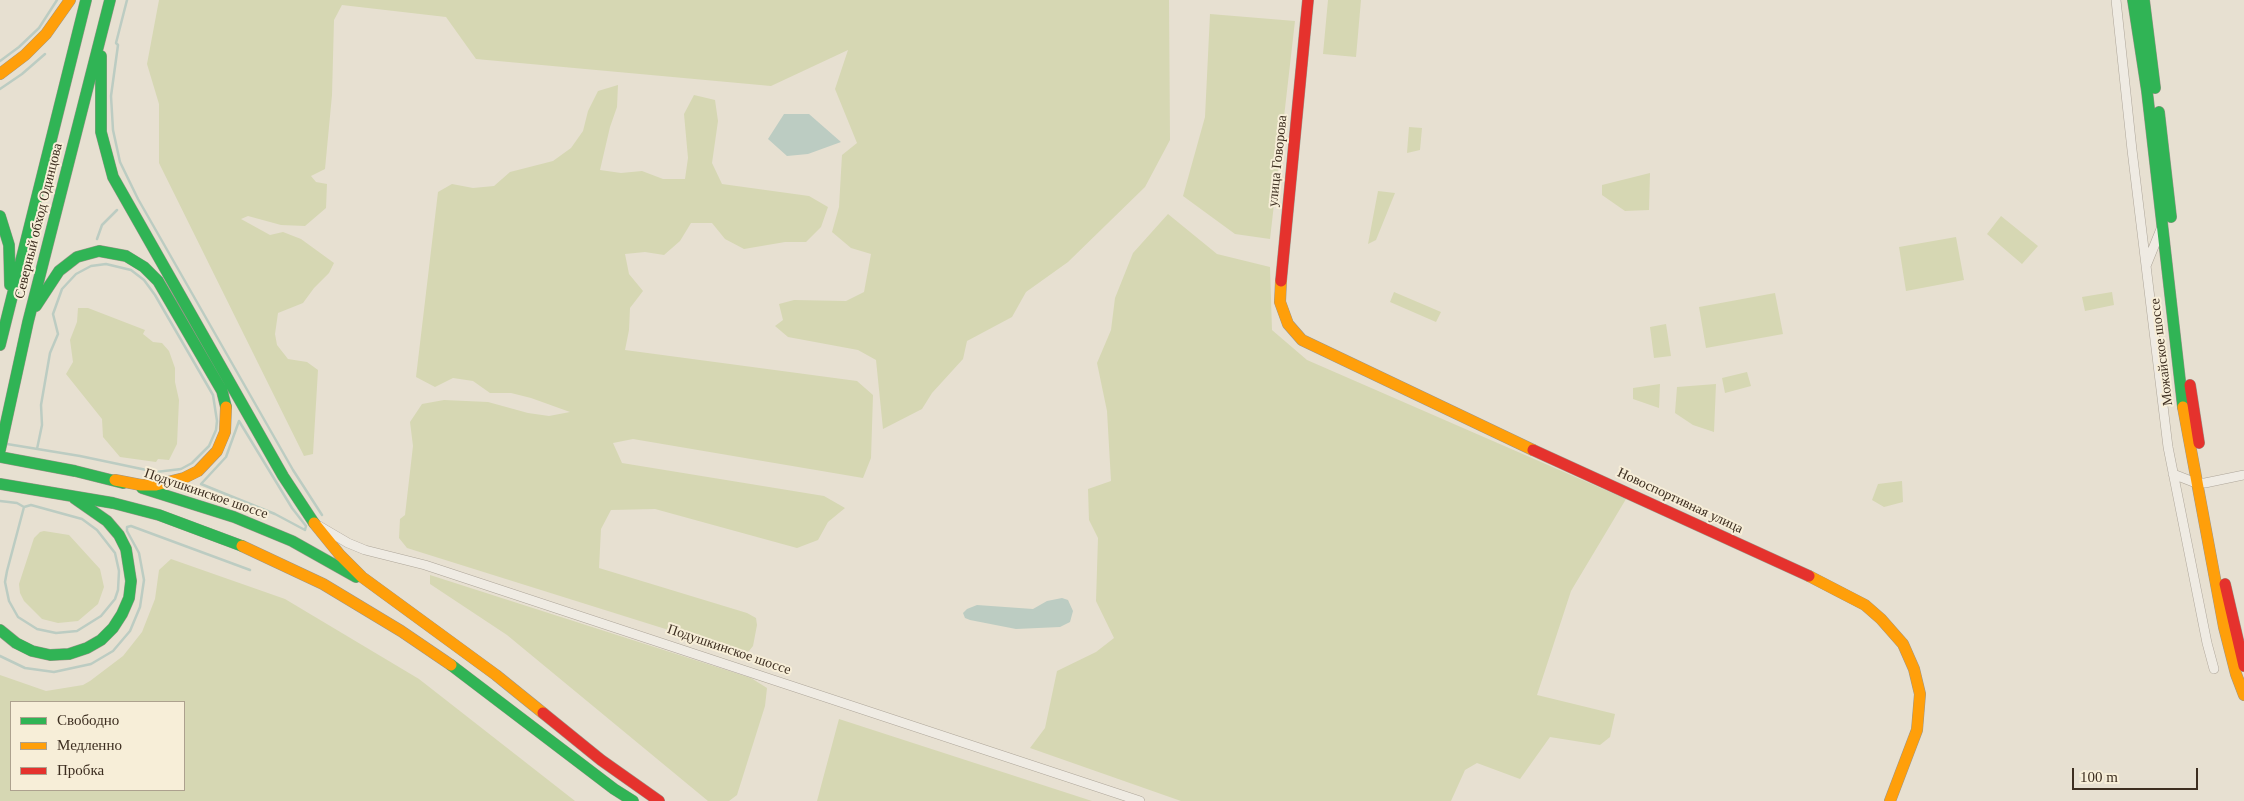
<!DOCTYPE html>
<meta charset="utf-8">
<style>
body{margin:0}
#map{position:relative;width:2244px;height:801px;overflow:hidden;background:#e7e0d1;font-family:Georgia,serif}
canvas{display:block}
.legend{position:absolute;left:10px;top:701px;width:175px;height:90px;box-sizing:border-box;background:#f7eed8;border:1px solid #ada18e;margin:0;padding:6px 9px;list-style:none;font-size:15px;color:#3d2e20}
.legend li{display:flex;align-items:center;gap:10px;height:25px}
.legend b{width:25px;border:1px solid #ada18e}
.scale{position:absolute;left:2072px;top:768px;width:126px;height:22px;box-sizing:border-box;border:2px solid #3d2e20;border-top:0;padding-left:6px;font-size:15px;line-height:18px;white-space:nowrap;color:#3d2e20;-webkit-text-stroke:4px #f7eed8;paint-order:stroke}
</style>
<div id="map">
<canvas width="2244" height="801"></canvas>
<ul class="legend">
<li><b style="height:6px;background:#30b455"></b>Свободно</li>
<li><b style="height:6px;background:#ff9f0a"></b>Медленно</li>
<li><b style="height:6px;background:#e5322d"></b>Пробка</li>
</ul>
<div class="scale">100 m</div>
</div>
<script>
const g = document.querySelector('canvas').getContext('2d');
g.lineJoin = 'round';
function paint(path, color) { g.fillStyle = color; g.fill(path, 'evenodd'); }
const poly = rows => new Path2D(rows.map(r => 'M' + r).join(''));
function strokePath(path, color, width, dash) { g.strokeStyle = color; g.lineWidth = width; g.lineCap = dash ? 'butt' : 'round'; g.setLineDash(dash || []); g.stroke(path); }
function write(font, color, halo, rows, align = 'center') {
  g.font = font + ' Georgia,serif'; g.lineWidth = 4; g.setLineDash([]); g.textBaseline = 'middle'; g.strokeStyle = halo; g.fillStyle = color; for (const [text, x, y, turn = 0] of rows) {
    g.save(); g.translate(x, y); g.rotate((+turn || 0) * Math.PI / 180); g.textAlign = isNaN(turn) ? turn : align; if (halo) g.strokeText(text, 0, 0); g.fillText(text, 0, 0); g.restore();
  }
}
paint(poly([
 [159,0,1169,0,1170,140,1145,187,1068,262,1026,292,1012,317,967,341,963,359,932,393,922,409,883,429,876,360,858,350,788,337,775,326,783,320,779,304,794,300,846,301,864,292,871,254,851,248,832,232,839,207,842,155,857,143,835,89,848,50,771,86,476,59,446,17,342,5,334,20,332,95,325,169,311,176,316,182,327,184,326,208,305,226,281,225,248,216,241,219,270,235,283,232,301,239,334,263,329,273,314,288,303,303,278,313,275,334,277,345,288,359,307,362,318,370,313,454,304,456,159,163,159,104,147,64],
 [1328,0,1361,0,1356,57,1323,54],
 [1210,14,1295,21,1270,239,1235,234,1183,196,1205,117],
 [618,85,617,107,610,127,600,170,621,173,642,171,663,179,685,179,688,158,684,114,694,95,715,100,718,121,712,163,722,184,809,196,828,207,821,227,806,242,785,242,744,249,725,239,712,223,691,223,680,241,664,255,645,252,625,254,629,274,643,291,630,308,629,330,625,350,857,381,873,395,871,458,863,478,633,439,613,443,622,463,824,496,845,508,828,522,818,540,797,548,655,509,611,510,601,529,599,568,747,613,756,618,757,625,753,646,749,651,742,653,407,548,399,538,400,519,405,515,413,446,410,422,422,404,444,400,488,402,528,413,549,416,570,412,531,398,511,393,490,393,473,381,453,378,435,387,416,377,438,192,452,184,473,188,494,186,510,172,553,161,571,148,583,131,588,111,598,91],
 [1409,127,1422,128,1420,150,1407,153],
 [1650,173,1649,210,1625,211,1602,195,1602,185],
 [1378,191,1395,193,1376,240,1368,244],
 [1168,214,1217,254,1270,267,1272,330,1307,360,1626,499,1571,591,1537,695,1615,714,1610,737,1600,745,1550,737,1520,779,1477,763,1465,770,1451,801,1181,801,1030,748,1045,728,1057,671,1096,652,1114,638,1096,601,1098,538,1089,520,1088,489,1111,481,1107,411,1097,363,1111,330,1115,298,1133,253],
 [2001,216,2038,246,2022,264,1987,234],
 [1956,237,1964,280,1906,291,1899,247],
 [1394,292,1441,312,1436,322,1390,302],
 [2112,292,2114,305,2085,311,2082,297],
 [1775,293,1783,334,1706,348,1699,307],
 [78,308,88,308,145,330,143,334,153,342,162,343,169,351,175,368,175,382,179,400,177,444,169,460,158,459,156,462,120,457,103,437,102,419,66,374,73,362,70,340,77,322],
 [1666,324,1671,356,1654,358,1650,327],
 [1747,372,1751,386,1725,393,1722,378],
 [1660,384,1659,408,1633,399,1633,388],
 [1716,384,1714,432,1693,425,1675,413,1677,387],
 [1902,481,1903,502,1884,507,1872,500,1878,484],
 [44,531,69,535,100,569,104,587,98,604,78,621,58,623,42,619,24,601,20,593,19,584,34,538,40,532],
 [171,559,285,599,419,679,575,801,0,801,0,675,46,691,83,685,90,681,123,656,142,632,155,599,159,570],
 [11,702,184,702,184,790,11,790],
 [430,575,751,678,767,688,765,706,737,795,729,801,708,801,507,635,430,584],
 [839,719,1092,801,817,801]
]), '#d6d7b3');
paint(poly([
 [784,114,809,114,841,142,808,154,787,156,768,139],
 [1062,598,1068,600,1073,611,1070,622,1060,627,1016,629,970,620,965,618,963,613,967,609,977,605,1033,609,1047,601]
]), '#bcccc2');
strokePath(poly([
 [127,0,116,43,118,45,111,96,113,130,120,162,138,199,293,470,322,515],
 [0,61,19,47,39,28,57,0],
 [0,89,22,74,45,54],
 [97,239,102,225,117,210],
 [239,421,292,508,306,526,305,530,275,514,201,484,226,457,239,421],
 [7,444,80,456,156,472,181,469,192,463,209,446,216,430,217,421,213,395,155,295,144,280,131,270,106,264,91,266,76,274,62,289,53,314,58,334,50,353,41,405,42,425,37,449],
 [0,501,17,503,24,507],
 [31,505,82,519,97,530,115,553,119,571,118,590,115,599,101,616,77,631,56,633,37,629,18,617,9,601,5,582,7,571,24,507,31,505],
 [0,656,25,668,54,672,91,664,113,651,130,631,140,607,144,580,139,553,127,531,127,527,131,526,250,570]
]), '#bcccc2', 2.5);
const street = poly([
 [2116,0,2132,150,2168,447,2207,643,2214,669],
 [2146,266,2161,229],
 [2173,474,2196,483,2205,483,2244,475],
 [319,526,348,543,365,550,425,565,1140,801]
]);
const fast = poly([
 [2133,0,2147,91,2183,407],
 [2144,0,2155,88],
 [101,56,101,132,113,177,283,476,314,523],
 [2159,112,2171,217],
 [0,216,9,245,10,285],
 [36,306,59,271,77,257,99,251,126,256,144,267,158,281,222,391,226,407],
 [0,345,86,0],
 [0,450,28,322,110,0],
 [0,457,75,471,123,483],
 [0,484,113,503,159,515,242,546],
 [142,488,234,517,292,541,356,577],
 [0,630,16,643,32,651,50,655,69,654,87,648,101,640,113,628,122,614,129,598,131,581,126,549,119,535,107,521,74,498],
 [451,665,614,789,633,801]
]);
const slow = poly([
 [0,74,25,55,46,34,70,0],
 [1281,281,1280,302,1288,324,1302,340,1533,450],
 [2183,407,2224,627,2236,674,2244,695],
 [115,480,141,485,156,485,184,478,198,471,217,451,225,432,226,407],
 [314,523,340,555,362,577,496,675,543,713],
 [242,546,323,584,401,631,451,665],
 [1809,576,1865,605,1881,619,1903,644,1914,669,1920,694,1917,730,1890,801]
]);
const jam = poly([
 [1281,281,1308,0],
 [2190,385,2199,443],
 [1533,450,1809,576],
 [2225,584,2244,666],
 [543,713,601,760,659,801]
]);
strokePath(street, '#ada599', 10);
strokePath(fast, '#9c958a', 12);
strokePath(slow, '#9c958a', 12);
strokePath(jam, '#9c958a', 12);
strokePath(street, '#efebe3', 9);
strokePath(fast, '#30b455', 11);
strokePath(slow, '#ff9f0a', 11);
strokePath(jam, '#e5322d', 11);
write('14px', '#3d2e20', '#f7eed8', [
 ["улица Говорова",1278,161,-84],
 ["Северный обход Одинцова",39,221,-76],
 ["Можайское шоссе",2162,352,-97],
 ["Подушкинское шоссе",206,494,19],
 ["Новоспортивная улица",1680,501,25],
 ["Подушкинское шоссе",729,650,19]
]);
</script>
